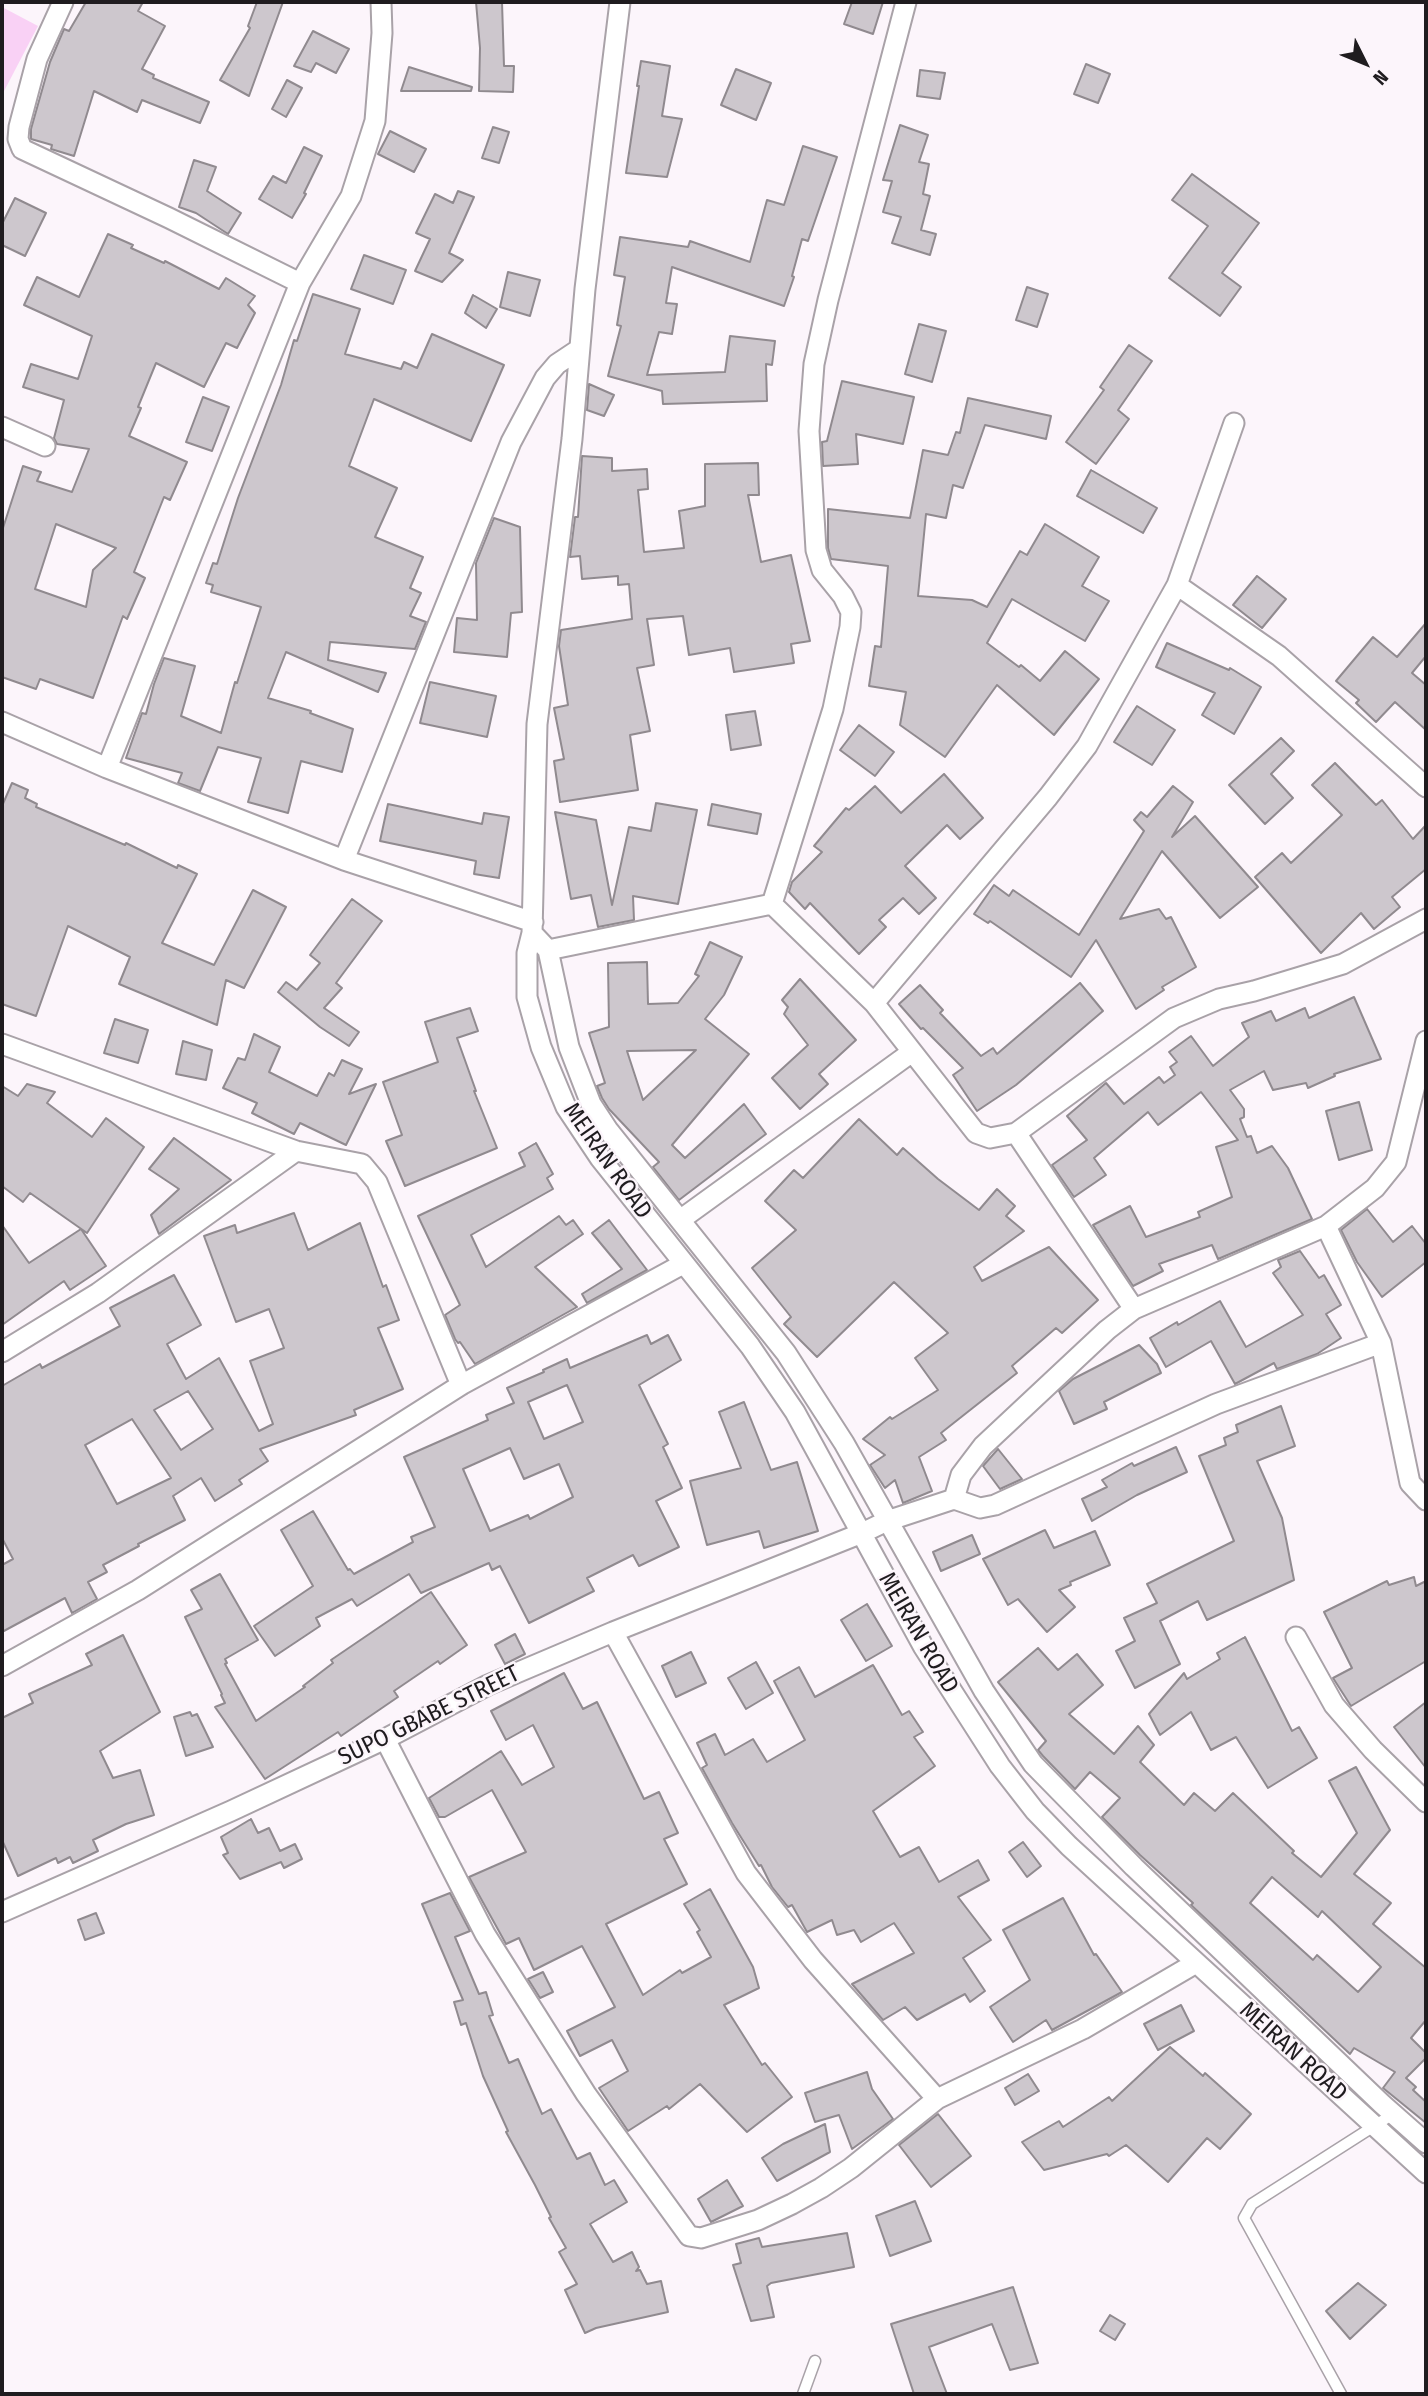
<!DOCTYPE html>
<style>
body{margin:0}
#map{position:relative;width:1428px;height:2396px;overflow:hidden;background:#fcf5fb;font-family:"Fira Sans Condensed",sans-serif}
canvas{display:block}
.frame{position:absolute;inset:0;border:4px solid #1f1c1f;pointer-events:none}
.north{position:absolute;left:1330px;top:28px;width:70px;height:70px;-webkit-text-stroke:5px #fcf5fb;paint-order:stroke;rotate:133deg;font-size:19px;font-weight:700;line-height:28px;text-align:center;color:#1f1c1f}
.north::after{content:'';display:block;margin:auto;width:24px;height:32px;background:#1f1c1f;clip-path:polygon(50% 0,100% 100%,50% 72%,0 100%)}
</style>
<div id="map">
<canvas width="1428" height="2396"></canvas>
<div class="frame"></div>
<div class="north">N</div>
</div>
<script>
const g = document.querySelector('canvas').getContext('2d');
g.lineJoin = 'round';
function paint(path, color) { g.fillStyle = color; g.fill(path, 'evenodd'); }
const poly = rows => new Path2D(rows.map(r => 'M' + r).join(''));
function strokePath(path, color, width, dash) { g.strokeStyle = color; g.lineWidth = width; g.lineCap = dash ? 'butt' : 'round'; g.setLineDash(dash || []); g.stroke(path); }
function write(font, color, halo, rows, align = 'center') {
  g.font = font + ' "Fira Sans Condensed",sans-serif'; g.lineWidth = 5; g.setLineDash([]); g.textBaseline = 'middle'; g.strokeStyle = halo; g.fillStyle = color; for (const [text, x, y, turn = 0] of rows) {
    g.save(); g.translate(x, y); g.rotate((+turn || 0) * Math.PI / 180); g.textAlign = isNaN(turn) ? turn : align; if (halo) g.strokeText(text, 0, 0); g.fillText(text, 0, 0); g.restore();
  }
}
paint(poly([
 [2,7,38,26,2,95]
]), '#f9d1f5');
const building = poly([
 [86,2,143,2,138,11,165,26,142,69,154,75,153,78,209,102,200,123,142,100,137,112,94,91,74,156,51,149,52,145,31,139,31,129,50,62,64,29,69,31,86,2],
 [257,2,283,2,249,96,220,80,250,28,248,26,257,2],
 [476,2,502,2,504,66,514,66,513,92,479,91,480,48,476,2],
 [852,2,883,2,873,34,844,24,852,2],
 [313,31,349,49,336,73,316,63,311,72,294,66,313,31],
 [641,61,670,66,662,116,682,119,667,177,626,173,639,86,637,86,641,61],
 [1086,64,1110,74,1098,103,1074,94,1086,64],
 [409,67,472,87,471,91,401,91,409,67],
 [736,69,771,83,756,120,721,105,736,69],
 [920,70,945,73,940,99,917,96,920,70],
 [287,80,302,88,286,117,272,109,287,80],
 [900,125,928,135,919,162,929,164,923,194,930,196,921,230,936,234,930,255,892,243,901,217,883,212,892,181,883,180,900,125],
 [493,127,509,132,499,163,482,158,493,127],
 [390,131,426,149,414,172,378,154,390,131],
 [803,146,837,157,808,241,802,239,792,276,794,277,784,306,672,267,666,303,677,304,672,334,659,332,647,375,725,372,730,336,775,341,772,365,766,364,767,401,663,404,662,391,608,376,621,326,617,325,625,277,614,275,620,237,688,247,690,241,750,262,767,200,784,205,803,146],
 [304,147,322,156,304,193,306,194,292,218,259,199,273,176,286,183,304,147],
 [194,160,216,167,207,191,241,213,228,234,196,213,179,207,194,160],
 [1192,174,1259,223,1222,273,1241,287,1220,316,1169,278,1208,226,1172,200,1192,174],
 [458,191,474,197,449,253,463,260,442,282,415,271,430,239,416,233,435,194,453,203,458,191],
 [15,198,46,213,25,256,2,245,2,224,15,198],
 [108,234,133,245,131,248,164,263,165,261,219,289,226,278,255,296,248,305,255,313,237,348,226,343,204,387,156,363,138,407,141,408,129,436,187,462,170,500,164,497,134,572,145,578,127,619,123,616,93,698,40,679,36,689,2,677,2,531,23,466,41,472,37,481,72,492,89,449,57,444,54,438,64,400,23,387,31,364,78,379,92,336,24,305,37,277,79,297,108,234],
 [56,524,116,548,93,570,86,607,35,589,56,524],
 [364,255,406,270,393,304,351,289,364,255],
 [508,272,540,280,530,316,500,307,508,272],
 [1027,287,1048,294,1037,327,1016,320,1027,287],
 [313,294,360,309,345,354,401,369,404,362,417,368,432,334,504,365,471,441,374,399,349,466,397,488,375,537,423,557,410,588,421,593,410,616,426,622,415,649,330,642,328,660,386,673,378,692,286,652,268,698,311,711,310,713,353,729,342,772,301,761,288,813,248,802,261,758,218,747,200,791,178,783,182,773,126,758,142,713,146,714,154,684,164,658,195,666,181,716,221,733,235,682,237,683,261,607,211,592,213,585,206,583,213,563,217,564,238,498,281,385,294,340,297,341,313,294],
 [473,295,497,309,486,328,465,313,473,295],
 [919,324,946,331,932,382,905,374,919,324],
 [1129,345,1152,361,1118,410,1129,419,1096,464,1066,442,1104,390,1100,387,1129,345],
 [842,381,914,397,903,444,856,434,858,464,823,466,822,442,827,441,842,381],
 [589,384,614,395,604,416,587,410,589,384],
 [203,397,229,407,212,451,186,442,203,397],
 [968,398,1051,416,1046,439,985,425,963,488,953,485,946,518,926,514,918,596,972,600,987,607,1020,551,1027,555,1045,524,1099,557,1082,586,1109,601,1085,641,1012,599,987,643,1019,667,1021,665,1040,681,1065,651,1099,679,1054,735,997,685,945,757,900,725,906,692,869,686,875,646,881,647,888,566,831,559,828,548,828,509,910,518,923,450,948,455,956,432,960,433,968,398],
 [582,456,612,458,612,471,647,469,648,489,638,490,644,552,684,548,679,511,705,506,705,464,758,463,759,495,748,495,761,562,791,555,810,641,791,644,794,663,734,672,730,648,689,655,683,616,647,619,654,665,637,668,650,731,630,735,638,790,560,802,554,761,564,759,554,708,568,705,559,646,561,630,632,619,629,584,618,585,618,576,582,579,580,556,570,557,575,517,578,517,582,456],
 [1091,470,1157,508,1143,533,1077,496,1091,470],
 [494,518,520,527,522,612,511,613,507,657,454,652,457,618,477,620,476,563,494,518],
 [1257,576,1286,599,1262,628,1233,605,1257,576],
 [1426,623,1426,656,1412,673,1426,685,1426,730,1395,702,1376,722,1356,703,1359,700,1336,681,1373,637,1397,657,1426,623],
 [1167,643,1229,670,1230,668,1261,687,1234,734,1202,715,1215,693,1156,667,1167,643],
 [430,682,496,696,487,737,420,723,430,682],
 [1137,706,1175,730,1152,765,1114,742,1137,706],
 [755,711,761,745,731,750,726,715,755,711],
 [859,725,894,752,875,776,840,750,859,725],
 [1281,738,1294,751,1271,774,1293,798,1265,824,1229,785,1281,738],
 [1335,763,1376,805,1382,800,1413,839,1426,825,1426,869,1392,897,1400,907,1374,929,1361,913,1321,953,1255,877,1282,853,1291,863,1342,815,1312,785,1335,763],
 [944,774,983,818,960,839,947,825,905,866,936,898,919,914,903,898,879,920,886,927,859,954,810,903,805,909,789,892,792,882,822,852,814,846,846,808,849,810,875,786,901,813,944,774],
 [12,783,28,790,25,798,37,804,36,807,125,845,126,843,177,868,178,865,197,874,162,943,214,965,253,890,286,907,244,988,226,980,217,1025,119,984,130,957,68,926,36,1016,2,1004,2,806,12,783],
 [1173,786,1193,802,1172,837,1195,816,1258,887,1220,918,1162,851,1120,919,1159,909,1166,919,1171,917,1196,967,1162,987,1164,990,1136,1009,1096,940,1071,977,990,921,988,923,974,914,994,885,1009,896,1013,890,1079,935,1144,831,1134,820,1141,812,1147,817,1173,786],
 [656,803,697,810,678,904,633,896,634,920,598,927,591,895,571,899,555,812,596,820,612,905,629,827,651,831,656,803],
 [388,804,482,824,484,813,509,817,499,878,474,874,476,861,380,841,388,804],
 [712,804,761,814,757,834,708,825,712,804],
 [352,899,382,921,336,983,342,988,324,1008,359,1032,349,1046,320,1027,278,992,286,982,297,990,320,963,310,955,352,899],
 [710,942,742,957,724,995,705,1019,749,1054,672,1145,685,1158,744,1104,766,1134,679,1200,653,1167,659,1162,609,1109,602,1098,597,1086,605,1083,589,1033,609,1027,608,963,647,962,648,1004,678,1003,699,976,695,974,710,942],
 [696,1050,643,1100,627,1051,696,1050],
 [800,979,856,1040,819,1074,828,1084,800,1109,772,1078,808,1045,784,1014,788,1007,782,1000,800,979],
 [1080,983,1103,1011,1016,1085,977,1111,953,1075,963,1068,923,1028,921,1029,899,1004,920,985,943,1010,940,1013,981,1056,993,1048,997,1054,1080,983],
 [1354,997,1381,1059,1334,1074,1335,1076,1308,1088,1306,1083,1273,1090,1264,1071,1230,1090,1244,1109,1244,1117,1240,1119,1247,1137,1251,1136,1257,1153,1272,1146,1288,1168,1312,1219,1218,1259,1212,1245,1159,1264,1163,1271,1133,1286,1093,1225,1130,1206,1146,1237,1200,1217,1198,1212,1232,1197,1216,1147,1238,1140,1201,1092,1158,1125,1148,1112,1094,1158,1106,1175,1074,1197,1052,1165,1087,1140,1067,1116,1106,1083,1124,1104,1159,1077,1164,1083,1175,1075,1170,1067,1177,1062,1169,1052,1191,1036,1213,1066,1249,1037,1242,1023,1271,1011,1276,1021,1305,1008,1309,1018,1354,997],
 [470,1008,478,1031,457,1038,476,1091,474,1091,497,1148,405,1186,386,1141,402,1135,383,1082,438,1062,425,1022,470,1008],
 [115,1019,148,1030,138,1063,104,1053,115,1019],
 [254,1034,280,1047,269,1072,317,1096,329,1073,334,1076,342,1060,362,1069,349,1094,376,1084,346,1145,300,1123,294,1134,252,1113,257,1103,223,1088,238,1058,245,1060,254,1034],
 [183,1041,212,1050,206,1080,176,1074,183,1041],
 [27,1084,55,1092,47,1103,92,1137,106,1118,144,1147,87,1233,30,1193,23,1202,2,1186,2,1086,18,1096,27,1084],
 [1359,1102,1372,1150,1339,1160,1326,1111,1359,1102],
 [859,1119,897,1155,903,1148,938,1179,979,1210,997,1189,1015,1206,1006,1216,1024,1231,974,1267,982,1281,1049,1247,1098,1300,1062,1333,1056,1328,1012,1366,1017,1373,941,1433,946,1440,919,1457,932,1491,903,1503,895,1480,885,1488,870,1465,885,1455,863,1439,890,1417,892,1419,938,1390,915,1358,948,1333,894,1282,817,1357,784,1324,791,1317,752,1268,796,1230,765,1201,794,1170,803,1178,859,1119],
 [174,1138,231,1180,159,1234,151,1215,179,1189,149,1169,174,1138],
 [536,1143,553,1174,547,1178,553,1189,471,1235,486,1267,559,1216,566,1225,573,1220,583,1234,535,1267,577,1307,475,1364,460,1342,458,1343,455,1339,445,1315,460,1305,418,1216,525,1166,519,1153,536,1143],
 [1367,1209,1393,1242,1412,1226,1426,1244,1426,1262,1382,1297,1357,1262,1341,1230,1367,1209],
 [294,1213,308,1250,360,1223,383,1287,386,1285,399,1320,378,1328,403,1389,354,1410,356,1415,260,1449,268,1461,239,1480,242,1484,215,1501,201,1478,173,1496,185,1520,138,1544,139,1546,103,1565,107,1572,88,1582,97,1599,72,1613,65,1598,2,1632,2,1565,13,1559,2,1538,2,1386,40,1364,42,1368,120,1326,110,1308,174,1275,201,1325,167,1344,186,1379,219,1358,259,1431,273,1424,250,1361,284,1348,269,1309,236,1322,204,1236,235,1225,237,1233,294,1213],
 [188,1391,213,1429,181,1450,154,1410,188,1391],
 [132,1419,171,1478,117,1504,85,1445,132,1419],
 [609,1220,647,1270,587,1303,582,1294,622,1269,592,1233,609,1220],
 [2,1225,29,1263,81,1229,106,1266,70,1290,64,1281,2,1325,2,1225],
 [1300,1251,1319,1278,1324,1275,1341,1305,1326,1314,1341,1338,1317,1354,1277,1369,1274,1363,1235,1384,1211,1341,1166,1367,1150,1338,1177,1322,1178,1325,1220,1301,1246,1347,1303,1315,1273,1273,1281,1267,1278,1260,1300,1251],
 [647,1335,651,1344,668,1335,681,1360,639,1385,668,1444,663,1447,682,1488,656,1501,679,1547,639,1566,633,1555,587,1578,594,1591,529,1623,500,1566,492,1570,489,1563,421,1593,409,1574,357,1606,352,1599,316,1618,320,1626,275,1656,254,1626,313,1586,281,1530,313,1511,348,1570,350,1569,354,1574,413,1542,411,1537,435,1527,404,1457,488,1420,486,1415,514,1403,507,1388,544,1372,543,1370,567,1359,570,1368,647,1335],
 [567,1385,583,1422,544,1439,528,1402,567,1385],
 [510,1448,524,1479,559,1464,573,1497,530,1519,528,1515,490,1531,463,1469,510,1448],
 [1139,1345,1157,1364,1161,1373,1104,1402,1107,1409,1074,1424,1059,1391,1073,1379,1139,1345],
 [744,1402,771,1470,797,1462,818,1531,764,1548,759,1531,707,1545,690,1481,741,1468,719,1412,744,1402],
 [1281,1406,1295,1446,1257,1461,1282,1518,1294,1580,1207,1620,1198,1601,1160,1621,1180,1664,1135,1688,1116,1651,1135,1641,1124,1618,1157,1603,1147,1584,1234,1541,1199,1456,1226,1445,1224,1438,1238,1432,1236,1425,1281,1406],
 [1176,1447,1187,1472,1137,1495,1092,1521,1082,1499,1107,1487,1102,1480,1132,1463,1134,1466,1176,1447],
 [998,1449,1022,1479,1000,1489,983,1466,998,1449],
 [1045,1530,1054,1548,1095,1531,1110,1565,1070,1582,1071,1585,1059,1590,1075,1607,1047,1632,1018,1599,1008,1605,983,1559,1045,1530],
 [972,1535,980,1554,941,1571,933,1552,972,1535],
 [220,1574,258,1640,225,1659,227,1663,225,1664,256,1721,305,1687,303,1686,333,1663,331,1660,431,1592,467,1645,440,1664,438,1661,394,1691,398,1697,341,1736,338,1732,265,1779,215,1707,225,1703,221,1695,222,1694,185,1617,202,1609,191,1590,220,1574],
 [1414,1577,1416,1586,1426,1581,1426,1661,1351,1706,1333,1678,1352,1668,1324,1612,1387,1581,1389,1585,1414,1577],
 [867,1604,892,1646,866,1661,841,1620,867,1604],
 [515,1634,525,1654,505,1664,495,1645,515,1634],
 [123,1635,160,1712,100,1751,113,1778,140,1770,154,1815,126,1824,93,1840,98,1851,73,1863,70,1857,58,1863,56,1858,18,1876,2,1840,2,1718,33,1703,29,1694,92,1665,86,1654,123,1635],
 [1245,1637,1292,1731,1299,1727,1317,1758,1268,1788,1236,1737,1211,1750,1191,1712,1160,1735,1149,1714,1184,1673,1187,1679,1220,1659,1217,1653,1245,1637],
 [1038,1648,1058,1670,1077,1654,1103,1685,1069,1714,1114,1754,1138,1726,1154,1745,1140,1762,1184,1805,1194,1793,1215,1811,1233,1793,1294,1851,1292,1853,1321,1877,1357,1833,1329,1781,1356,1767,1390,1830,1354,1874,1391,1903,1373,1924,1426,1968,1426,2020,1411,2038,1426,2053,1426,2058,1406,2078,1416,2087,1413,2090,1426,2102,1426,2123,1383,2088,1395,2072,1354,2048,1350,2054,1191,1905,1193,1903,1140,1855,1102,1817,1120,1798,1090,1772,1075,1789,1043,1756,1038,1750,1046,1741,998,1682,1038,1648],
 [1272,1877,1318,1917,1322,1911,1381,1967,1358,1992,1317,1955,1313,1960,1250,1903,1272,1877],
 [691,1652,706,1683,676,1697,662,1666,691,1652],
 [756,1662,773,1693,746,1709,728,1678,756,1662],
 [873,1665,902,1715,909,1711,923,1732,914,1737,935,1766,873,1811,900,1857,919,1847,939,1882,978,1860,989,1880,958,1897,991,1940,963,1958,985,1991,970,2002,965,1994,917,2020,905,2007,883,2020,852,1984,914,1953,894,1923,861,1942,854,1930,837,1935,832,1920,807,1932,792,1905,788,1907,772,1887,761,1865,759,1866,732,1823,702,1768,707,1765,697,1743,715,1734,725,1755,753,1739,767,1762,805,1740,774,1681,799,1667,815,1697,873,1665],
 [564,1673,583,1709,597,1702,644,1799,659,1792,678,1833,664,1839,687,1884,606,1924,643,1995,680,1970,682,1973,711,1957,697,1932,700,1930,684,1904,710,1889,753,1967,759,1988,724,2005,762,2065,765,2063,792,2097,747,2132,700,2084,669,2109,667,2106,628,2131,599,2088,628,2071,612,2040,580,2056,567,2031,615,2007,582,1946,534,1970,519,1938,506,1944,469,1877,526,1852,492,1790,445,1817,439,1817,429,1798,501,1751,522,1785,554,1767,533,1725,506,1740,491,1711,564,1673],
 [1426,1702,1426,1768,1394,1727,1426,1702],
 [190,1712,192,1716,197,1714,213,1747,186,1756,174,1717,190,1712],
 [251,1819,258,1833,269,1828,280,1851,295,1844,302,1859,284,1868,281,1862,240,1879,223,1855,228,1853,221,1837,251,1819],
 [1023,1842,1041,1866,1027,1877,1009,1852,1023,1842],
 [450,1893,470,1931,455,1937,479,1994,486,1992,493,2015,489,2016,509,2063,518,2059,542,2114,551,2109,577,2159,590,2153,605,2185,614,2180,627,2202,590,2224,613,2262,632,2252,639,2267,636,2271,640,2270,647,2284,661,2281,668,2312,596,2328,585,2333,565,2290,577,2284,559,2252,566,2248,549,2218,551,2217,535,2185,506,2132,508,2131,483,2076,466,2023,461,2025,454,2002,463,2000,422,1904,450,1893],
 [1063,1898,1094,1955,1096,1954,1122,1992,1052,2030,1046,2020,1013,2042,990,2007,1030,1980,1003,1930,1063,1898],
 [96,1913,104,1933,85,1940,78,1920,96,1913],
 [543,1972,553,1992,540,1998,528,1979,543,1972],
 [1181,2005,1194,2031,1158,2050,1144,2024,1181,2005],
 [1170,2047,1203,2076,1205,2073,1251,2114,1220,2149,1207,2138,1168,2182,1126,2145,1109,2156,1107,2154,1044,2170,1022,2142,1059,2121,1063,2127,1109,2097,1112,2101,1170,2047],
 [867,2072,872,2089,893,2119,852,2149,839,2115,815,2122,805,2093,867,2072],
 [1028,2074,1039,2091,1015,2105,1005,2088,1028,2074],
 [938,2114,971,2156,931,2187,899,2145,938,2114],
 [825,2124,830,2152,777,2181,762,2158,783,2144,825,2124],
 [727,2180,743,2206,711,2222,698,2199,727,2180],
 [915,2201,931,2241,890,2256,876,2216,915,2201],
 [847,2233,854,2267,771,2283,767,2286,774,2317,751,2321,733,2265,741,2263,736,2244,759,2238,762,2247,847,2233],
 [1358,2283,1386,2305,1350,2339,1326,2311,1358,2283],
 [1013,2287,1038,2363,1010,2370,992,2324,929,2347,947,2394,914,2394,891,2324,1013,2287],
 [1110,2315,1125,2324,1115,2340,1100,2331,1110,2315]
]);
paint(building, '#cdc7cd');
strokePath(building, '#908a8f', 2);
const lane = poly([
 [803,2394,815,2361],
 [1341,2394,1244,2218,1252,2204,1393,2114]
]);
const street = poly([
 [63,2,37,59,19,127,18,139,22,149,169,218,300,283,107,768],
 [620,2,585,289,572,439,537,724,532,933,527,953,527,997,541,1047,566,1107,600,1158,750,1346,795,1412,923,1646,1000,1766,1035,1811,1069,1846,1426,2173],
 [300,283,351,196,375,121,382,33,381,2],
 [2,427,45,446],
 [1177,585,1279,656,1426,787],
 [2,722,107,768,344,860,533,922],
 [344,860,511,442,545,378,557,364,578,350],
 [772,904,833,709,850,627,851,612,843,596,822,570,816,550,809,431,814,364,828,300,906,2],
 [772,904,874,1003,976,1133,990,1138,1016,1133,1134,1309],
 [532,933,548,950,569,1047,591,1104,608,1130,786,1353,844,1443,984,1691,1033,1764,1134,1867,1382,2104,1426,2143],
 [548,950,772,904],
 [874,1003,1048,797,1087,746,1177,585,1234,423],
 [2,1044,296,1151,362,1164,377,1182,461,1385],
 [1016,1133,1174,1018,1219,999,1254,991,1343,964,1426,919],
 [680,1220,912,1052],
 [1326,1226,1381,1343],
 [2,1352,98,1293,296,1151],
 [954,1499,961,1475,983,1446,1107,1330,1134,1309,1326,1226,1375,1188,1396,1162,1426,1041],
 [613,1632,746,1873,813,1960,937,2099],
 [1296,1637,1334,1705,1373,1750,1426,1802],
 [2,1666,138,1590,461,1385,683,1264],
 [385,1739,485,1934,586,2094,689,2236,701,2238,758,2220,792,2204,821,2188,851,2168,937,2099,1083,2029,1196,1963],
 [2,1912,231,1811,385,1739,488,1685,613,1632,862,1533,887,1521,954,1499,980,1508,995,1505,1216,1404,1381,1343,1410,1483,1426,1500]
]);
strokePath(lane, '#a9a2a8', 13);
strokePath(street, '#a9a2a8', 23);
strokePath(lane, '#fff', 10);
strokePath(street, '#fff', 19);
write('24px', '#1f1c1f', '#fcf5fb', [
 ["MEIRAN ROAD",607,1161,55],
 ["MEIRAN ROAD",918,1633,60],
 ["SUPO GBABE STREET",429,1716,-26],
 ["MEIRAN ROAD",1293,2052,42]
]);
</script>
